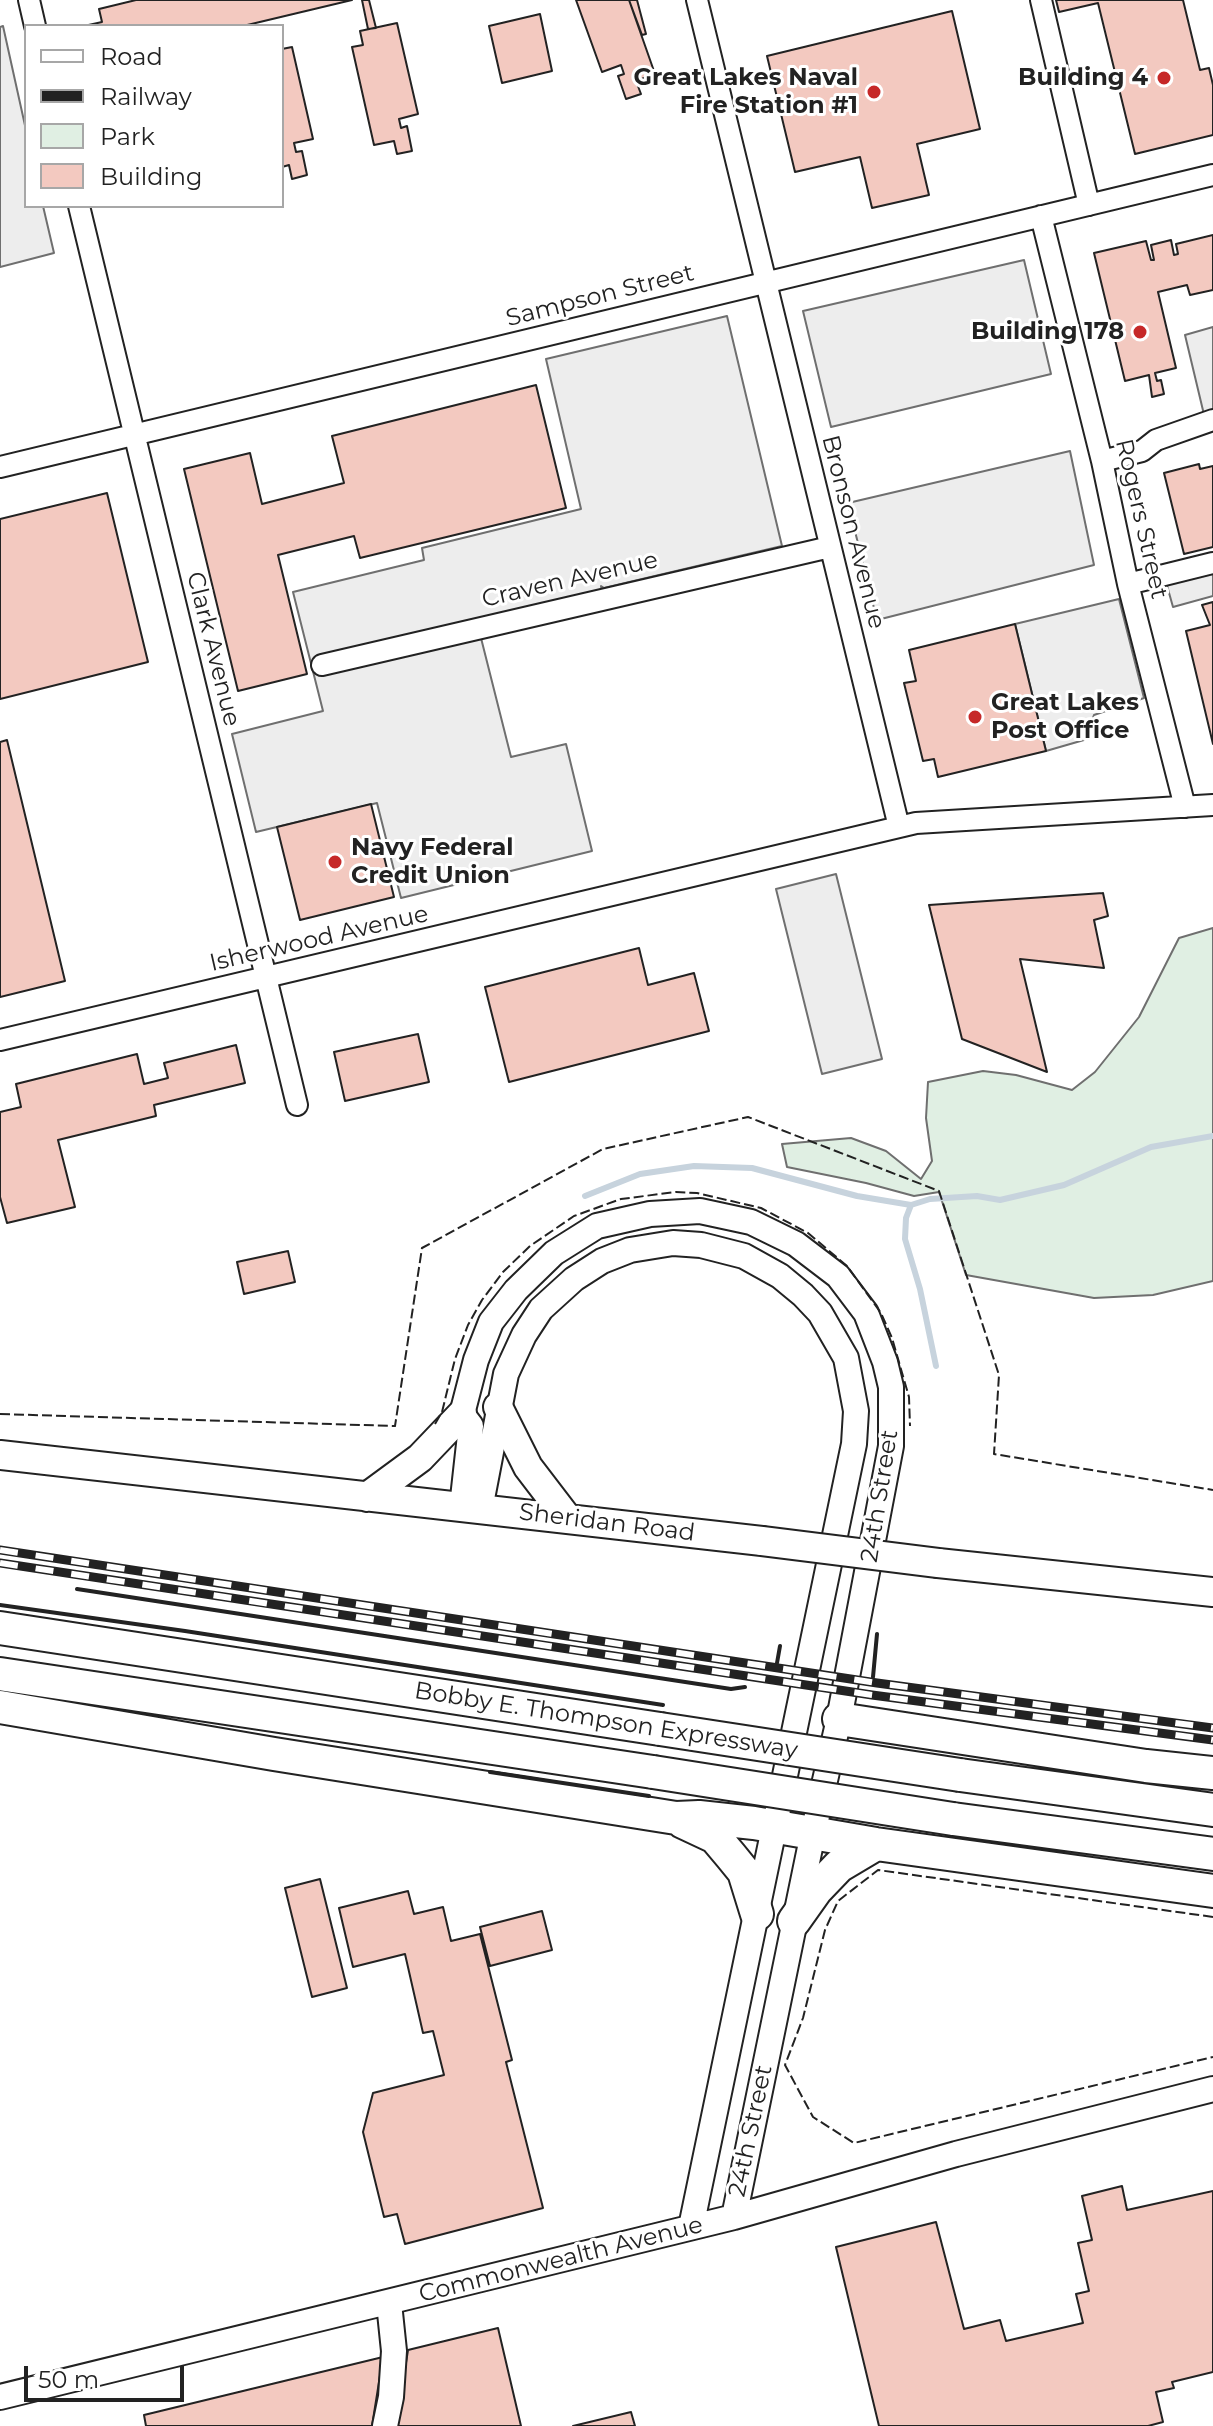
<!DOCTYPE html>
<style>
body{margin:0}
#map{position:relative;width:1213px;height:2426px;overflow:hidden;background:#fff;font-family:Montserrat,sans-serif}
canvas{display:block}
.legend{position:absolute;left:24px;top:24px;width:260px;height:184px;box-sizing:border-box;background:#fff;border:2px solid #a7a7a7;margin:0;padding:10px 14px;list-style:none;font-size:24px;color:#222}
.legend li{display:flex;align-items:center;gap:16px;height:40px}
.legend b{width:40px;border:2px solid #a7a7a7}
.scale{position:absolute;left:24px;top:2366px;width:160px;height:36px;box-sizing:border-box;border:4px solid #222;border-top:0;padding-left:10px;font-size:24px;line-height:28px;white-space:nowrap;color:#222;-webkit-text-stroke:6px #fff;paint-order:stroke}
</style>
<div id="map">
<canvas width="1213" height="2426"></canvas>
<ul class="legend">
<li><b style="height:10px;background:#fff"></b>Road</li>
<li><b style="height:10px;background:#222"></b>Railway</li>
<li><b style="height:22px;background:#e0efe3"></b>Park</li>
<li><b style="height:22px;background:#f3c9c0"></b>Building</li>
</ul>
<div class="scale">50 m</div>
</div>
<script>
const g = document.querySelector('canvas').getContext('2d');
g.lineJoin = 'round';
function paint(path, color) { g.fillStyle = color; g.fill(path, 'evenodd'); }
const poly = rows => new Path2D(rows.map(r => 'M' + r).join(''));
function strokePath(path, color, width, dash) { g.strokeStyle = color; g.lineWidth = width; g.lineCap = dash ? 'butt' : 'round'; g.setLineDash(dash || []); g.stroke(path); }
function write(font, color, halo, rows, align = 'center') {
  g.font = font + ' Montserrat,sans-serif'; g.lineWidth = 6; g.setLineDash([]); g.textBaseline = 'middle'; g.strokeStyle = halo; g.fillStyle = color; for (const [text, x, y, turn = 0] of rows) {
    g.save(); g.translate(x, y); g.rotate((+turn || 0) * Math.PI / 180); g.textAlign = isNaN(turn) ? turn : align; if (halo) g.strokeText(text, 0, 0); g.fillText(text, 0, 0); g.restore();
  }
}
const green = poly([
 [1213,928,1213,1281,1153,1295,1094,1298,966,1275,939,1192,914,1196,866,1183,787,1167,782,1144,851,1138,886,1151,921,1179,932,1161,926,1118,928,1082,983,1071,1016,1075,1072,1090,1095,1072,1139,1017,1179,938,1213,928]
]);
paint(green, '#e0efe3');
strokePath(green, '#6f6f6f', 2);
const parking = poly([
 [3,26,26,130,26,206,43,206,54,253,0,267,0,27,3,26],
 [1024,260,1051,374,831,427,803,311,1024,260],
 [727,316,782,546,604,588,601,586,605,607,481,638,511,757,566,744,592,851,401,898,377,803,256,832,232,734,323,711,293,592,424,560,422,548,581,509,546,359,727,316],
 [1213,327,1213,420,1206,423,1185,335,1213,327],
 [1070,451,1094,565,877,620,848,503,1070,451],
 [1213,562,1213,596,1173,607,1164,575,1213,562],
 [1119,599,1144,698,1094,715,1084,740,1046,751,1015,624,1119,599],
 [836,874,882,1059,822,1074,776,889,836,874]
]);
paint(parking, '#ededed');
strokePath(parking, '#6f6f6f', 2);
strokePath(poly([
 [585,1196,640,1174,694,1166,752,1168,857,1196,911,1205,930,1199,977,1196,1000,1200,1064,1185,1151,1147,1213,1136],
 [911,1205,906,1218,905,1239,920,1289,936,1366]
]), '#c7d3dd', 6);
const building = poly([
 [136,0,352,0,243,26,84,26,102,22,99,9,136,0],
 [362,0,369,0,376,28,368,29,362,0],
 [576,0,629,0,655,74,636,81,641,94,626,99,618,76,624,74,621,65,602,72,576,0],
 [629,0,637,0,646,34,642,35,629,0],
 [1056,0,1183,0,1200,70,1209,68,1213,85,1213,135,1135,154,1098,3,1059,12,1056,0],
 [952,11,980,129,917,144,929,195,872,208,860,157,795,172,767,56,952,11],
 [540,14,552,71,502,83,489,26,540,14],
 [397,23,418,114,399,119,401,128,407,126,412,151,397,154,394,141,374,145,352,47,363,45,360,31,397,23],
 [292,47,313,139,294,143,296,152,302,151,307,175,292,179,289,165,282,167,282,49,292,47],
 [1213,235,1213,290,1190,295,1187,285,1158,292,1176,368,1155,373,1157,381,1161,380,1164,394,1152,397,1149,375,1125,381,1094,253,1146,241,1151,260,1154,260,1151,245,1171,240,1174,255,1178,254,1176,244,1213,235],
 [536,385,566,508,360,558,354,536,278,555,307,674,238,691,184,469,250,453,262,504,344,483,332,436,536,385],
 [1199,464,1200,469,1213,466,1213,547,1184,554,1164,473,1199,464],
 [107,493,148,662,0,699,0,519,107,493],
 [1213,602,1213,744,1186,631,1210,625,1202,605,1213,602],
 [1015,624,1046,751,938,777,934,759,923,761,904,683,916,681,909,650,1015,624],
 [7,740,65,981,0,997,0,742,7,740],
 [371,804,394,897,300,920,277,827,371,804],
 [1103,893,1108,916,1094,920,1104,968,1020,959,1047,1072,962,1039,929,905,1103,893],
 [639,948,648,985,694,973,709,1031,509,1082,485,987,639,948],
 [418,1034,429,1082,345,1101,334,1052,418,1034],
 [236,1045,245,1083,154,1105,156,1116,58,1140,75,1207,7,1223,0,1197,0,1112,21,1107,16,1084,137,1054,144,1084,168,1078,164,1063,236,1045],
 [288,1251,295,1282,244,1294,237,1262,288,1251],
 [320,1879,347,1988,312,1997,285,1888,320,1879],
 [408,1891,414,1914,443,1907,451,1941,480,1934,512,2060,506,2062,543,2208,405,2244,397,2214,384,2217,363,2132,373,2093,444,2075,433,2031,423,2033,405,1954,353,1967,339,1908,408,1891],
 [542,1911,552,1950,490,1966,480,1927,542,1911],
 [1122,2186,1127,2210,1213,2191,1213,2372,1172,2382,1174,2388,1156,2392,1163,2422,1148,2426,879,2426,836,2247,936,2222,964,2329,1000,2320,1006,2341,1083,2323,1076,2294,1089,2291,1078,2243,1092,2240,1082,2196,1122,2186],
 [498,2328,521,2426,396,2426,408,2350,498,2328],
 [383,2357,372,2426,146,2426,144,2415,383,2357],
 [631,2412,635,2426,573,2426,631,2412]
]);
paint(building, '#f3c9c0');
strokePath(building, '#222', 2);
const minor = poly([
 [29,0,35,26],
 [697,0,899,827],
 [1041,0,1089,205],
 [79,206,297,1105],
 [1041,216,1102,461,1128,584,1185,807],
 [1102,461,1142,451,1156,440,1213,420],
 [0,467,1213,175],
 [1128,584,1213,563],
 [322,665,830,547],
 [0,1040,916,823,1213,805]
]);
const tertiary = poly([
 [462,1507,471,1426,462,1414,476,1360,491,1322,516,1290,554,1253,597,1226,650,1214,700,1211,751,1222,796,1244,838,1276,866,1313,885,1362,891,1387,891,1446,839,1719,813,1833,734,2217],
 [480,1509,506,1374,524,1335,541,1309,574,1279,602,1261,630,1250,673,1243,701,1245,744,1256,780,1276,803,1295,820,1313,846,1358,856,1411,854,1444,691,2227],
 [0,2397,734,2217,956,2154,1213,2089],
 [385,2426,391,2397,394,2351,389,2303]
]);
const secondary = poly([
 [498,1407,528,1467,567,1518],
 [0,1455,762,1541],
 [367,1497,420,1458,462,1414],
 [938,1563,1213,1592]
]);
const trunk = poly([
 [0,1628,660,1729],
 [0,1674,653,1772],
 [0,1707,274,1754,676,1818,699,1817,754,1823,876,1844,1213,1891],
 [839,1719,1146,1766,1213,1773],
 [960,1775,1213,1810],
 [953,1819,1213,1854],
 [683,1822,715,1837,731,1856,744,1872,757,1914],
 [794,1921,816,1890,839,1866,876,1844]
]);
strokePath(minor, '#222', 24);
strokePath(tertiary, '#222', 28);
strokePath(secondary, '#222', 32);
strokePath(trunk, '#222', 36);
strokePath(minor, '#fff', 20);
strokePath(tertiary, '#fff', 24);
strokePath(secondary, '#fff', 28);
strokePath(trunk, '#fff', 32);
const rail = poly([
 [0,1550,877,1683,1213,1728],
 [0,1563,872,1695,1213,1740]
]);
strokePath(rail, '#222', 9);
strokePath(rail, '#fff', 6, [18]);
const secondaryBridge = poly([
 [762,1541,938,1563]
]);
const trunkBridge = poly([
 [660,1729,960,1775],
 [653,1772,953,1819]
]);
strokePath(secondaryBridge, '#222', 32, []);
strokePath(trunkBridge, '#222', 36, []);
strokePath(secondaryBridge, '#fff', 28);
strokePath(trunkBridge, '#fff', 32);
strokePath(poly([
 [0,1414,395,1426,422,1248,603,1149,748,1117,939,1191,999,1375,994,1454,1213,1490],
 [435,1424,442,1412,455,1359,468,1325,482,1300,503,1272,530,1246,574,1216,621,1199,676,1192,697,1193,761,1208,808,1233,847,1266,881,1313,892,1338,909,1397,910,1426],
 [1213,1917,878,1870,838,1901,825,1930,803,2018,785,2065,813,2117,854,2143,1213,2057]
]), '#222', 2, [10, 4]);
strokePath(poly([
 [77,1589,731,1689,745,1687],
 [0,1605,185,1631,663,1705],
 [777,1663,780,1646],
 [873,1677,877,1634],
 [490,1772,649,1796]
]), '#222', 4);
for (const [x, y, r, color] of [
 [1164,78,8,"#c62828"],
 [874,92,8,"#c62828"],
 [1140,332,8,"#c62828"],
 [975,717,8,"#c62828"],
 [335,862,8,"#c62828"]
]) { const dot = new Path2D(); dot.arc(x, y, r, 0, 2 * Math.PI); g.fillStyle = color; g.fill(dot); strokePath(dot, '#fff', 3); }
write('bold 24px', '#222', '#fff', [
 ["Great Lakes Naval",858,78],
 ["Fire Station #1",858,106],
 ["Building 4",1148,78],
 ["Building 178",1124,332],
 ["Great Lakes",991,703,"left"],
 ["Post Office",991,731,"left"],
 ["Navy Federal",351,848,"left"],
 ["Credit Union",351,876,"left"]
], 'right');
write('24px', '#222', '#fff', [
 ["Sampson Street",600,296,-14],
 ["Rogers Street",1141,519,77],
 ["Bronson Avenue",853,532,76],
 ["Craven Avenue",570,580,-13],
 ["Clark Avenue",213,649,76],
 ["Isherwood Avenue",319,939,-13],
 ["24th Street",880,1496,-81],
 ["Sheridan Road",607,1523,7],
 ["Bobby E. Thompson Expressway",606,1721,9],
 ["24th Street",751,2131,-78],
 ["Commonwealth Avenue",561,2260,-14]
]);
</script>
